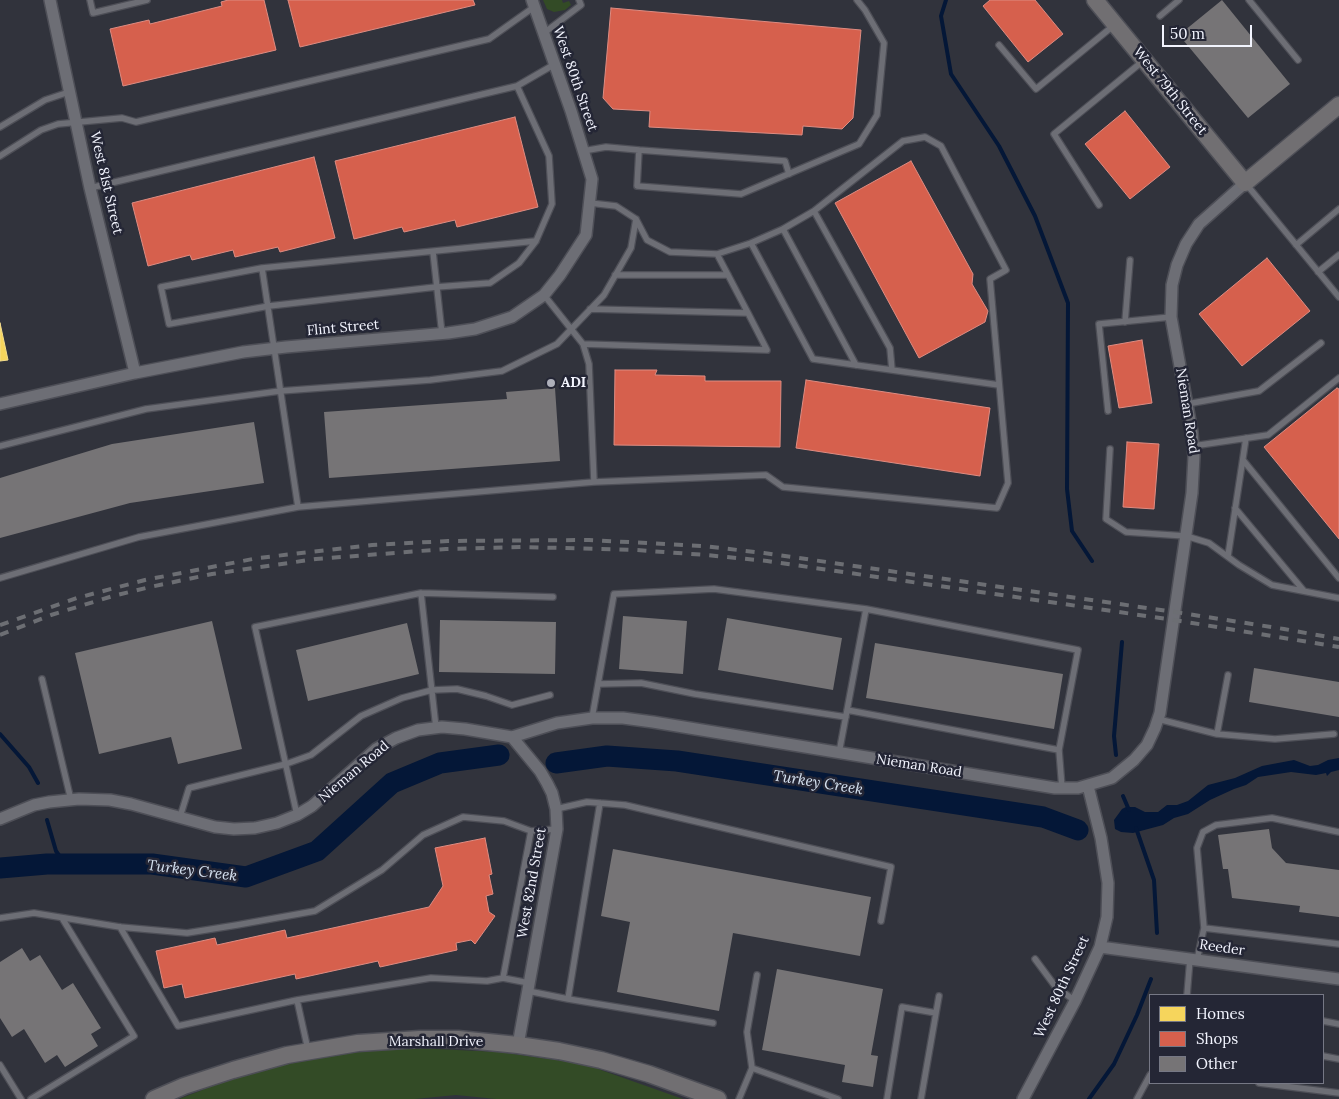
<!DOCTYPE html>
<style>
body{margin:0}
#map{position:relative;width:1339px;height:1099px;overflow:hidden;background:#31333c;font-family:Lora,serif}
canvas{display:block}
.legend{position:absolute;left:1149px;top:994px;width:175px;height:90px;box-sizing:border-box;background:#242635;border:1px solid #767885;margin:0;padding:6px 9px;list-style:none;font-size:15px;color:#f2f4fe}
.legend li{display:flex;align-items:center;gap:10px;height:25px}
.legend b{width:25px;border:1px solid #767885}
.scale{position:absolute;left:1162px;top:25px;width:90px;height:22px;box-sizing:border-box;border:2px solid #f2f4fe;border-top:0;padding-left:6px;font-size:15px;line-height:18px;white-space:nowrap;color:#f2f4fe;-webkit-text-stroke:4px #242635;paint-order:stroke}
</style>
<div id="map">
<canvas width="1339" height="1099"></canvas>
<ul class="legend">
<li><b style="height:14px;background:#f6d55c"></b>Homes</li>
<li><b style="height:14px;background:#d6604d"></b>Shops</li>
<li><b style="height:14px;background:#767476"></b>Other</li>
</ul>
<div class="scale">50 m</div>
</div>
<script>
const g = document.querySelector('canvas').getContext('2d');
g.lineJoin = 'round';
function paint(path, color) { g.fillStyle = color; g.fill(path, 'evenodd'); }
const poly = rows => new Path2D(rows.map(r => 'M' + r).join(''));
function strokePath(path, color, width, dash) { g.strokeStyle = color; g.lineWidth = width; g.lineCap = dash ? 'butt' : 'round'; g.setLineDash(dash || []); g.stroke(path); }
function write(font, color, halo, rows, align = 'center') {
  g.font = font + ' Lora,serif'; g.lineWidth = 5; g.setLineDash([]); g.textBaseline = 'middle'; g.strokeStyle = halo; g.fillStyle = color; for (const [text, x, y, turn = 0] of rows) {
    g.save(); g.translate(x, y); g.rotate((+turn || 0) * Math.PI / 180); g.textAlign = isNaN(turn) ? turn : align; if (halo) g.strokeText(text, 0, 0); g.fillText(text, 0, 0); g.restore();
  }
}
paint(poly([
 [543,0,562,0,563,3,569,1,571,5,565,10,554,12,547,9],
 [415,1048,499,1052,584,1064,683,1099,496,1099,456,1095,415,1099,179,1099,254,1070,346,1053]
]), '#334b26');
paint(poly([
 [1339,758,1339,770,1331,772,1327,776,1326,773,1316,775,1291,772,1258,777,1246,785,1234,789,1210,800,1188,814,1174,818,1163,825,1133,833,1121,832,1115,829,1114,820,1122,809,1126,807,1135,807,1145,812,1158,812,1167,805,1177,805,1188,801,1208,785,1235,778,1262,766,1294,760,1310,766,1318,765,1328,760]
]), '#041737');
const homes = poly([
 [0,323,8,360,0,361,0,323]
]);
paint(homes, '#f6d55c');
strokePath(homes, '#f5de8d', 1);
const shops = poly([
 [228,0,264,0,276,50,123,86,110,29,149,20,150,24,222,6,221,2,228,0],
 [288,0,473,0,475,5,300,47,288,0],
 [990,0,1035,0,1063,34,1028,62,983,6,990,0],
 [611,8,861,30,853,118,842,129,803,126,802,135,649,127,650,111,613,109,603,98,611,8],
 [1125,111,1170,167,1130,199,1085,144,1125,111],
 [515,117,538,207,457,227,455,220,404,232,402,227,354,239,335,161,515,117],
 [314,157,335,238,280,252,278,247,235,257,233,250,192,260,190,255,148,266,132,203,314,157],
 [911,161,973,274,972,284,988,311,985,322,919,358,835,203,911,161],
 [1267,258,1310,311,1242,366,1199,314,1267,258],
 [1142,340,1152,403,1119,408,1108,346,1142,340],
 [615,370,657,370,655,375,705,376,705,381,781,381,780,447,614,445,615,370],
 [806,380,990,408,980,476,796,448,806,380],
 [1337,388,1339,389,1339,539,1264,447,1337,388],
 [1127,442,1159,444,1154,509,1123,507,1127,442],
 [485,838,492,874,489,875,493,894,486,896,489,912,495,916,475,944,471,940,456,943,457,950,380,967,378,961,296,979,295,974,185,998,182,984,164,988,156,951,215,938,217,945,285,930,287,938,429,907,443,886,435,848,485,838]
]);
paint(shops, '#d6604d');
strokePath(shops, '#de8c82', 1);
strokePath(poly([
 [946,0,941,16,951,74,999,146,1035,216,1068,303,1067,489,1072,531,1092,561],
 [0,734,29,767,38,783],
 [1116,755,1114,736,1122,642],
 [1123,796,1129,810],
 [47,820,56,851,65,864],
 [1136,828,1154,880,1157,933],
 [1089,1099,1114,1064,1137,1015,1151,979]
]), '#041737', 4);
strokePath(poly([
 [556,763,607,756,677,761,1043,817,1078,830],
 [0,868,47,864,152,864,246,877,317,851,392,783,440,763,499,755]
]), '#041737', 21);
paint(poly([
 [1222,0,1290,84,1248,118,1179,35],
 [555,388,560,461,329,478,324,412,507,399,506,392],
 [254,422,264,483,130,503,0,538,0,478,112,444],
 [623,616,687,621,683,674,619,669],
 [727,618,842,638,833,690,718,670],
 [440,620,556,622,555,674,439,672],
 [212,621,242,749,178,764,171,737,99,754,75,653],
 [407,623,419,674,308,701,296,650],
 [875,643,1063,674,1054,729,866,698],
 [1254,668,1339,682,1339,717,1249,702],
 [1269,829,1272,848,1286,863,1339,870,1339,917,1299,912,1300,906,1232,898,1228,869,1223,869,1218,835],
 [613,849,871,897,860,956,733,933,719,1011,617,992,630,922,601,916],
 [22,948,30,961,40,955,62,990,73,983,101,1028,91,1034,98,1046,65,1067,57,1055,45,1063,24,1029,12,1037,0,1018,0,962],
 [777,969,883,989,871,1055,878,1056,873,1087,842,1082,845,1065,762,1050]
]), '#767476');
const lane = poly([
 [90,0,93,13,147,0],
 [1249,0,1298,60],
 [1160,16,1179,0],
 [544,33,581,5,579,0],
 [999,45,1036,89,1113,26],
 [517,86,549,156,552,204,536,241,519,263,490,283,436,287,269,306,169,324,161,287,262,268,536,241],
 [0,127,45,100,69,92],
 [639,150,785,161,789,174],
 [583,151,606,147,639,150,637,186,741,194,859,144,877,115,884,43,865,10,857,0],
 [0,156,41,130,58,124,122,118,136,122,489,39,534,7],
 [1247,185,1339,297],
 [90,188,517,86,555,64],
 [1099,205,1054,134,1143,61],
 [814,211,890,348,892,370],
 [783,229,856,365],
 [751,243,813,359,999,385],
 [1296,245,1339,209],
 [433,252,442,334],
 [262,268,298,507],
 [1318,272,1339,255],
 [615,275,728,275],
 [544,295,583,344,589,364,594,482,766,475,783,487,997,508,1008,483,990,279,1006,270,941,146,925,137,903,141,814,211,783,229,751,243,717,254,670,252,647,240,636,219,616,206,590,203],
 [590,309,748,313,717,254],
 [1125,322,1130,260],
 [583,344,767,350,748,313],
 [1187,404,1259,391,1321,343],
 [1108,411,1099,324,1171,317],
 [0,446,146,409,280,391,430,380,502,371,557,344,604,295,631,248,636,219],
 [1193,446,1268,435,1339,378],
 [1110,449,1106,519,1126,532,1186,536,1209,543,1239,565,1272,585,1339,598],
 [1243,460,1339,578],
 [1235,508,1304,591],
 [1228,556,1246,438],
 [0,578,139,537,298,507,594,482],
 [421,593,436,728],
 [42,679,71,800],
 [598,684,641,683,695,694,846,717],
 [847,710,1059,750],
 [592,718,614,594,714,589,866,609,1078,650,1059,750,1062,788],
 [1158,719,1217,734,1275,739,1334,734],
 [1217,734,1228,675],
 [839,753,866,609],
 [600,803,568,999,713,1023],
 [556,809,587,802,625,805,891,867,881,921],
 [297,815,255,627,421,593,553,597],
 [180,817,189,788,286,764,311,755,361,716,402,698,432,690,457,689,486,696,512,705,550,695],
 [0,918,34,913,120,927,187,933,237,925,315,911,382,870,423,835,463,817,504,821,531,831,557,829],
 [120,927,178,1026,297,1000,431,978,487,981,503,978],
 [1204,928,1339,944],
 [1035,959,1055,986,1075,1001],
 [1197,960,1204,928,1197,848,1203,832,1216,825,1272,818,1339,832],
 [529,983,503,978,531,831],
 [528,991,568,999],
 [1187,995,1190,959],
 [297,1000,308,1050],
 [936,1013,939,996],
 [1323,1021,1339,1024],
 [1323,1056,1339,1059],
 [0,1065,21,1099],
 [752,1068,838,1099],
 [1259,1083,1339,1093],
 [31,1099,134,1036,62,918],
 [739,1099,752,1068,747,1032,757,975],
 [887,1099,902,1007,936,1013,921,1099],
 [1137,1099,1150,1075]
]);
const street = poly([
 [50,0,90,188,135,373],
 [0,404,135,373,243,352,286,347,448,333,475,329,512,317,544,295,560,275,586,235,592,179,571,111,532,0],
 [512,737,540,771,547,783,552,793,556,809,557,829,518,1045],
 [0,819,34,805,49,802,79,799,110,800,131,804,215,827,234,829,255,828,277,823,297,815,312,806,376,749,396,738,418,730,442,727,465,729,512,737,557,723,592,718,623,718,653,722,1055,788,1078,788,1112,778,1134,760,1147,745,1155,728,1160,713,1192,493,1194,456,1192,432,1171,317,1172,285,1177,265,1186,244,1199,224,1245,183],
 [1100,947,1339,979],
 [1023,1099,1075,1001,1100,947,1107,917,1108,883,1101,838,1088,786]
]);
const secondary = poly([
 [1095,0,1245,183,1339,105],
 [154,1099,184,1086,233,1070,287,1055,358,1043,420,1039,458,1039,518,1045,559,1051,601,1060,649,1074,718,1099]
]);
strokePath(lane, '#4e4f57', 8);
strokePath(street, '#4e4f57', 14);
strokePath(secondary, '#4e4f57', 19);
strokePath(lane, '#6d6e75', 5.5);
strokePath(street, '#6d6e75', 11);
strokePath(secondary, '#716f72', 16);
strokePath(poly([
 [0,625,77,598,145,580,258,558,372,545,448,541,589,540,703,546,764,553,1175,612,1284,629,1339,639],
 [0,635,51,615,113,596,150,587,212,574,316,559,446,549,524,547,636,550,706,555,767,561,1174,620,1339,647]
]), '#6c6e73', 4, [9, 9]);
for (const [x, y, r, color] of [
 [551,383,5,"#aeb0ba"]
]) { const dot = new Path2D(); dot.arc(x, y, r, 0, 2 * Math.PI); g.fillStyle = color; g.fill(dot); strokePath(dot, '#242635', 2); }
write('14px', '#f2f4fe', '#242635', [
 ["West 80th Street",575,79,71],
 ["West 79th Street",1170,91,51],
 ["West 81st Street",106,183,77],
 ["Flint Street",343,328,-5],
 ["Nieman Road",1187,411,81],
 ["Nieman Road",919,766,9],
 ["Nieman Road",354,772,-40],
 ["West 82nd Street",532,883,-80],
 ["Reeder",1222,948,8],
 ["West 80th Street",1062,987,-65],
 ["Marshall Drive",436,1042]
]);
write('bold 14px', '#f2f4fe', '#242635', [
 ["ADI",561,383]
], 'left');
write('italic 15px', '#d4e0ef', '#242635', [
 ["Turkey Creek",818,783,9],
 ["Turkey Creek",192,871,7]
]);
</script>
